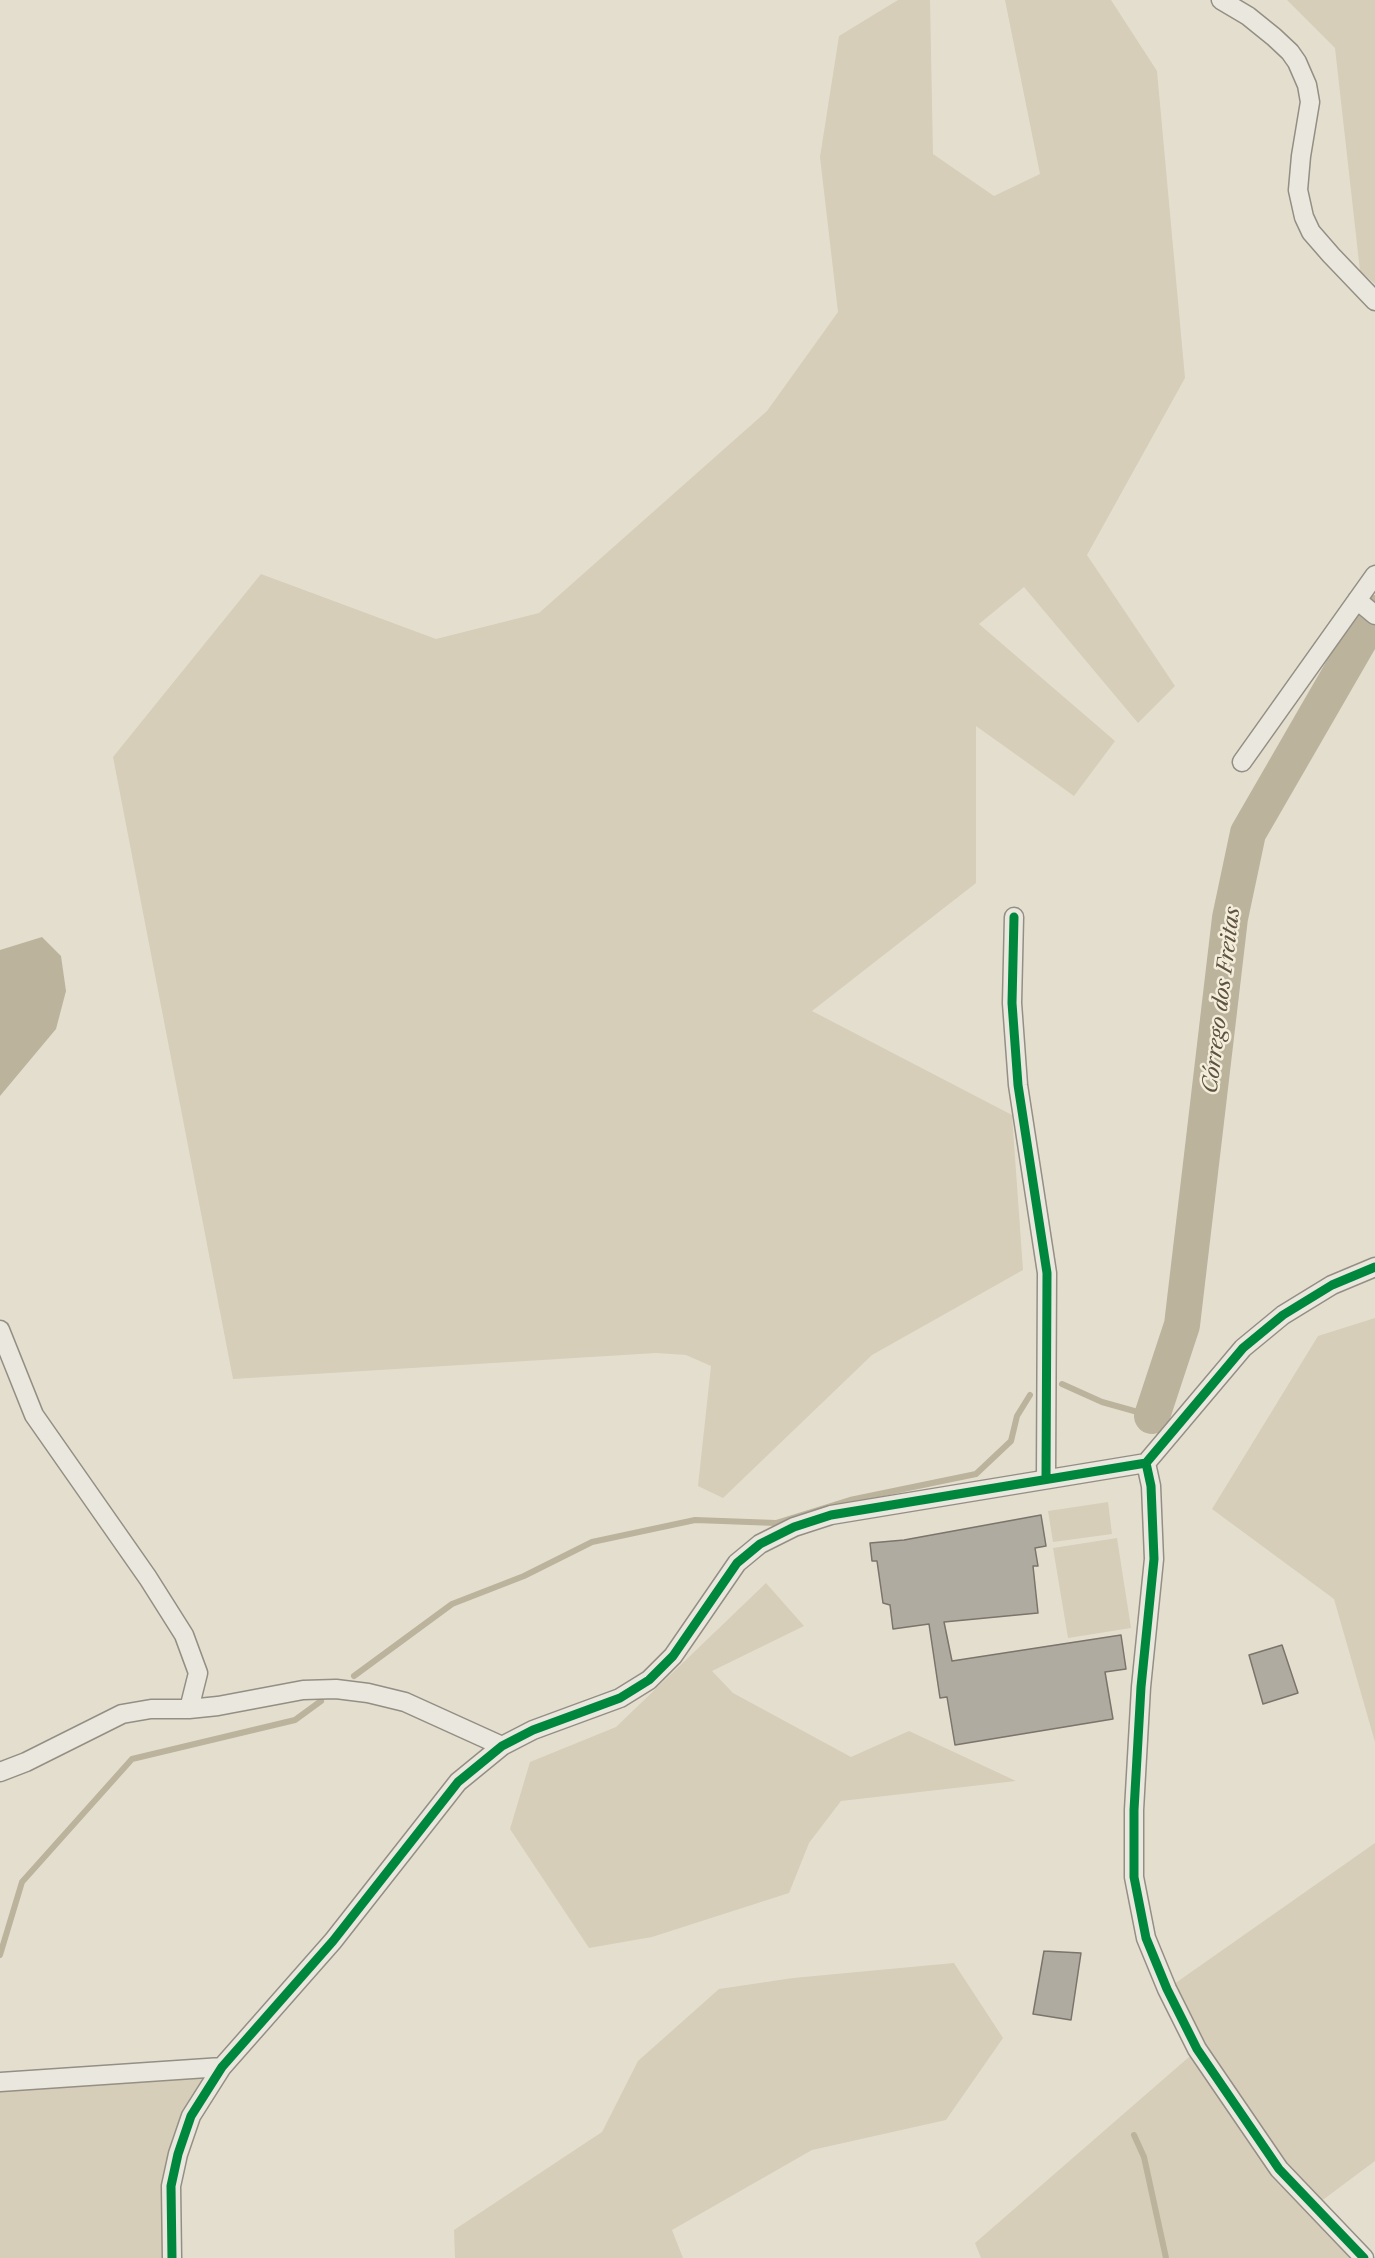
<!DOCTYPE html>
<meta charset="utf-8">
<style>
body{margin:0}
canvas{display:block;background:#e4dece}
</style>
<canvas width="1375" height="2258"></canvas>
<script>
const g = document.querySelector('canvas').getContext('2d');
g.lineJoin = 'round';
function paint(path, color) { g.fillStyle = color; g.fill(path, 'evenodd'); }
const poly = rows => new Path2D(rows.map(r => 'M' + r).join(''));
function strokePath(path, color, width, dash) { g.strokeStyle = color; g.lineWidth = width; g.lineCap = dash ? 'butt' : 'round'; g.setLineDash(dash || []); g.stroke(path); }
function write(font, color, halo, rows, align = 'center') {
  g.font = font + ' "Libre Caslon Text",serif'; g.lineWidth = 5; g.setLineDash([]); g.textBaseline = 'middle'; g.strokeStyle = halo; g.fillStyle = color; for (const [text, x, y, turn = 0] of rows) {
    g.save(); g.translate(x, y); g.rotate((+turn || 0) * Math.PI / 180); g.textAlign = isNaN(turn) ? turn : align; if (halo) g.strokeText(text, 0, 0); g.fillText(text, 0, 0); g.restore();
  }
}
paint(poly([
 [898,0,930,0,933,154,994,196,1040,174,1005,0,1111,0,1157,71,1185,378,1087,555,1175,686,1138,723,1024,587,979,624,1115,741,1074,796,976,726,976,883,812,1011,1012,1115,1023,1270,872,1355,723,1498,698,1486,711,1366,686,1355,656,1353,233,1379,113,757,261,574,436,639,539,613,767,411,838,312,820,157,839,36],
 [1287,0,1375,0,1375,284,1360,271,1335,48],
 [1375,1318,1375,1742,1334,1599,1212,1509,1318,1336],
 [1108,1502,1112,1534,1053,1542,1048,1511],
 [1117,1538,1131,1628,1068,1638,1053,1548],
 [766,1583,804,1626,712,1671,733,1693,851,1757,909,1731,1016,1781,841,1801,809,1843,789,1893,652,1937,589,1948,510,1829,530,1762,616,1727],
 [1375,1843,1375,2161,1320,2202,1366,2258,981,2258,975,2243,1197,2050,1167,1989],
 [954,1963,1003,2038,946,2120,812,2150,672,2230,683,2258,455,2258,454,2230,602,2132,638,2061,719,1989,793,1978],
 [222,2067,171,2186,171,2258,0,2258,0,2082]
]), '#d7ceb9');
paint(poly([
 [42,937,61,956,66,991,56,1029,0,1096,0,950]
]), '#bcb39d');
strokePath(poly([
 [1062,1384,1102,1402,1152,1416],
 [354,1676,452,1604,524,1576,592,1542,695,1520,776,1523,850,1500,976,1474,1011,1441,1017,1416,1030,1395],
 [0,1955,22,1882,132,1759,295,1720,321,1701],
 [1134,2135,1144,2157,1166,2258]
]), '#bcb39d', 6);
strokePath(poly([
 [1152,1416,1182,1325,1230,918,1248,833,1375,613]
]), '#bcb39d', 36);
const building = poly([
 [1041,1515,1046,1546,1035,1548,1038,1566,1033,1566,1038,1613,944,1622,952,1661,1121,1635,1126,1669,1105,1672,1113,1719,955,1745,947,1697,940,1698,929,1624,893,1629,890,1605,883,1603,877,1561,872,1561,870,1543,904,1540,1041,1515],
 [1282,1645,1298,1693,1263,1704,1249,1655,1282,1645],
 [1044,1951,1081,1953,1071,2020,1033,2014,1044,1951]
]);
paint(building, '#b0aba0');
strokePath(building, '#7a746b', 1.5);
const street = poly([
 [1221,0,1248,16,1274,37,1290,52,1297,62,1307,85,1310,102,1301,156,1298,190,1304,217,1311,232,1331,255,1375,301],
 [1357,600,1375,615],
 [1242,762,1375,575],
 [1014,917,1012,1003,1018,1085,1047,1273,1046,1478],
 [0,1330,34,1415,148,1578,184,1635,198,1673,189,1709],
 [1146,1463,1151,1486,1154,1559,1141,1687,1134,1810,1134,1877,1146,1938,1167,1989,1197,2049,1279,2169,1364,2258],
 [0,1772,26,1762,122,1714,151,1709,189,1709,218,1706,303,1690,336,1689,368,1693,405,1702,502,1746],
 [0,2082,222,2067],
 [172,2258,171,2186,178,2154,191,2116,222,2067,333,1941,458,1782,502,1746,533,1730,620,1698,649,1680,673,1656,737,1563,760,1544,794,1527,831,1515,1146,1463,1243,1348,1283,1315,1332,1285,1375,1267]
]);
strokePath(street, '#948f84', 21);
strokePath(street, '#eae7df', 18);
strokePath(poly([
 [1014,917,1012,1003,1018,1085,1047,1273,1046,1478],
 [1146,1463,1151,1486,1154,1559,1141,1687,1134,1810,1134,1877,1146,1938,1167,1989,1197,2049,1279,2169,1364,2258],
 [172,2258,171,2186,178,2154,191,2116,222,2067,333,1941,458,1782,502,1746,533,1730,620,1698,649,1680,673,1656,737,1563,760,1544,794,1527,831,1515,1146,1463,1243,1348,1283,1315,1332,1285,1375,1267]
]), '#00873e', 9);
write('italic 21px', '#5f5141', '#f3edda', [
 ["Córrego dos Freitas",1222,1000,-83]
]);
</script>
